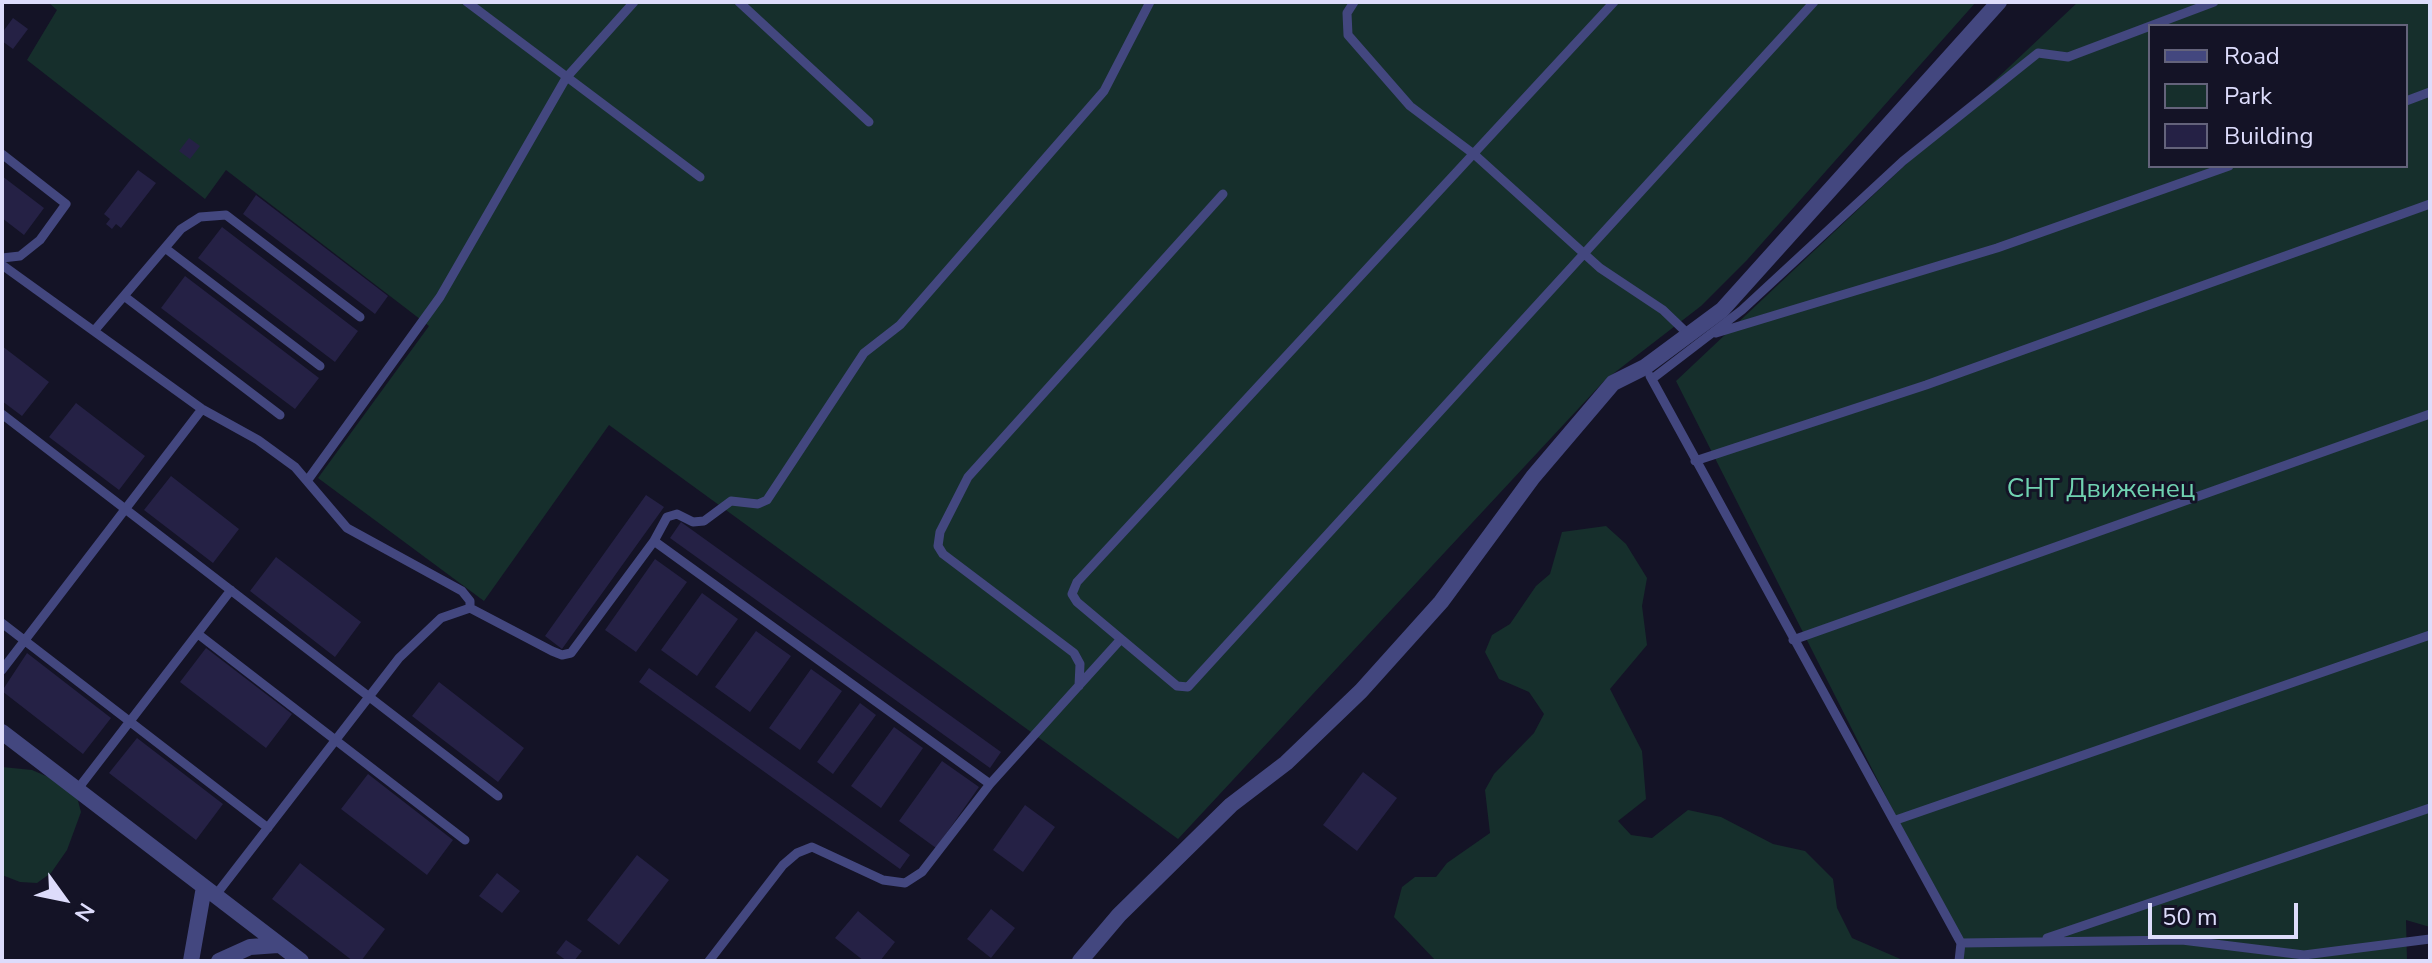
<!DOCTYPE html>
<meta charset="utf-8">
<style>
body{margin:0}
#map{position:relative;width:2432px;height:963px;overflow:hidden;background:#141326;font-family:"Nunito Sans",sans-serif}
canvas{display:block}
.frame{position:absolute;inset:0;border:4px solid #dddcfb;pointer-events:none}
.legend{position:absolute;left:2148px;top:24px;width:260px;height:144px;box-sizing:border-box;background:#141326;border:2px solid #64637b;margin:0;padding:10px 14px;list-style:none;font-size:24px;color:#dddcfb}
.legend li{display:flex;align-items:center;gap:16px;height:40px}
.legend b{width:40px;border:2px solid #64637b}
.north{position:absolute;left:24px;top:859px;width:80px;height:80px;-webkit-text-stroke:6px #141326;paint-order:stroke;rotate:123deg;font-size:22px;font-weight:700;line-height:32px;text-align:center;color:#dddcfb}
.north::after{content:'';display:block;margin:auto;width:28px;height:36px;background:#dddcfb;clip-path:polygon(50% 0,100% 100%,50% 72%,0 100%)}
.scale{position:absolute;left:2148px;top:903px;width:150px;height:36px;box-sizing:border-box;border:4px solid #dddcfb;border-top:0;padding-left:10px;font-size:24px;line-height:28px;white-space:nowrap;color:#dddcfb;-webkit-text-stroke:6px #141326;paint-order:stroke}
</style>
<div id="map">
<canvas width="2432" height="963"></canvas>
<div class="frame"></div>
<ul class="legend">
<li><b style="height:10px;background:#43477f"></b>Road</li>
<li><b style="height:22px;background:#162f2c"></b>Park</li>
<li><b style="height:22px;background:#252145"></b>Building</li>
</ul>
<div class="north">N</div>
<div class="scale">50 m</div>
</div>
<script>
const g = document.querySelector('canvas').getContext('2d');
g.lineJoin = 'round';
function paint(path, color) { g.fillStyle = color; g.fill(path, 'evenodd'); }
const poly = rows => new Path2D(rows.map(r => 'M' + r).join(''));
function strokePath(path, color, width, dash) { g.strokeStyle = color; g.lineWidth = width; g.lineCap = dash ? 'butt' : 'round'; g.setLineDash(dash || []); g.stroke(path); }
function write(font, color, halo, rows, align = 'center') {
  g.font = font + ' "Nunito Sans",sans-serif'; g.lineWidth = 6; g.setLineDash([]); g.textBaseline = 'middle'; g.strokeStyle = halo; g.fillStyle = color; for (const [text, x, y, turn = 0] of rows) {
    g.save(); g.translate(x, y); g.rotate((+turn || 0) * Math.PI / 180); g.textAlign = isNaN(turn) ? turn : align; if (halo) g.strokeText(text, 0, 0); g.fillText(text, 0, 0); g.restore();
  }
}
paint(poly([
 [48,2,1976,2,1747,260,1701,306,1605,380,1178,839,609,425,484,601,318,478,429,326,226,170,205,199,27,60,57,10],
 [2078,2,2430,2,2430,927,2406,920,2407,961,1959,961,1960,943,1676,381],
 [2150,26,2406,26,2406,166,2150,166],
 [1606,526,1626,544,1647,578,1642,606,1647,645,1610,689,1642,751,1646,799,1618,821,1631,835,1652,838,1688,810,1721,817,1773,844,1805,851,1833,879,1837,908,1852,938,1905,961,1436,961,1394,917,1402,887,1415,877,1436,877,1447,863,1490,833,1485,790,1494,774,1534,733,1544,714,1529,692,1499,679,1485,652,1492,635,1510,624,1536,586,1550,574,1562,532],
 [2,767,32,770,53,779,77,797,81,812,67,850,51,873,37,883,20,882,2,875]
]), '#162f2c');
paint(poly([
 [13,18,28,29,13,49,2,41,2,33],
 [189,138,200,146,190,159,179,151],
 [138,170,156,183,121,228,116,224,112,229,106,224,110,219,104,214],
 [2,176,44,208,24,235,2,218],
 [256,195,388,296,375,314,243,214],
 [222,227,358,331,335,362,198,258],
 [185,276,319,378,295,409,161,308],
 [2,346,49,382,22,416,2,401],
 [76,403,145,456,119,490,49,437],
 [171,476,239,529,213,563,144,510],
 [646,495,664,507,562,649,545,636],
 [681,522,1001,752,990,768,670,538],
 [276,557,361,622,335,657,250,591],
 [655,559,687,582,636,652,605,630],
 [702,593,738,619,697,676,661,650],
 [756,631,791,656,750,712,715,687],
 [206,648,292,714,266,748,180,682],
 [27,653,111,718,83,754,2,691],
 [649,668,910,855,900,869,639,682],
 [811,669,842,691,800,750,769,728],
 [439,682,524,748,498,782,412,716],
 [860,703,876,715,833,774,817,762],
 [894,727,923,748,881,808,851,786],
 [137,738,223,804,196,840,109,773],
 [942,761,979,787,936,848,899,821],
 [1363,772,1397,798,1357,851,1323,825],
 [368,774,453,840,427,875,341,809],
 [1025,805,1055,827,1023,872,993,850],
 [637,855,669,880,619,945,587,920],
 [300,863,385,929,361,961,353,961,272,899],
 [497,873,520,891,502,913,479,896],
 [991,909,1015,928,991,958,967,939],
 [858,911,895,942,880,961,864,961,835,938],
 [566,940,582,951,574,961,567,961,556,953]
]), '#252145');
strokePath(poly([
 [467,2,700,177],
 [739,2,869,122],
 [1354,2,1347,13,1348,35,1410,106,1475,155,1600,268,1663,310,1688,334],
 [1614,2,1077,582,1072,594,1077,602,1177,686,1188,687,1814,2],
 [2406,101,2430,92],
 [2,154,66,204,40,240,20,256,2,258],
 [165,248,320,366],
 [2,265,202,409,258,440,295,467,347,528,462,591,470,601,470,608],
 [124,296,280,415],
 [94,331,181,229,200,217,226,215,360,317],
 [1716,333,1997,248,2229,166],
 [1650,376,1961,943,1959,961],
 [1652,379,1742,310,1903,161,2038,53,2068,57,2214,2],
 [2,414,498,796],
 [1695,461,1926,385,2430,204],
 [307,481,440,297,566,78,634,2],
 [654,541,667,517,677,514,693,522,704,521,731,501,758,504,767,500,864,353,900,325,1104,91,1150,2],
 [2,623,268,828],
 [198,634,465,840],
 [1793,640,2430,414],
 [2,670,202,409],
 [1079,686,1080,664,1074,653,943,554,938,546,940,532,968,477,1223,194],
 [77,790,231,590],
 [1896,820,2430,635],
 [215,896,399,658,441,618,470,608,552,651,562,655,571,653,654,541,990,784],
 [2047,938,2430,808],
 [1961,943,2182,940,2304,955,2430,939],
 [709,961,783,865,797,853,812,847,883,880,905,883,922,872,990,784,1121,639]
]), '#43477f', 9);
strokePath(poly([
 [2,732,301,961],
 [191,961,204,887],
 [219,961,250,947,278,945],
 [1080,961,1119,915,1231,805,1286,763,1361,691,1441,602,1533,477,1613,383,1645,367,1722,310,1999,2]
]), '#43477f', 16);
write('26px', '#70d3b1', '#141326', [
 ["СНТ Движенец",2101,491]
]);
</script>
